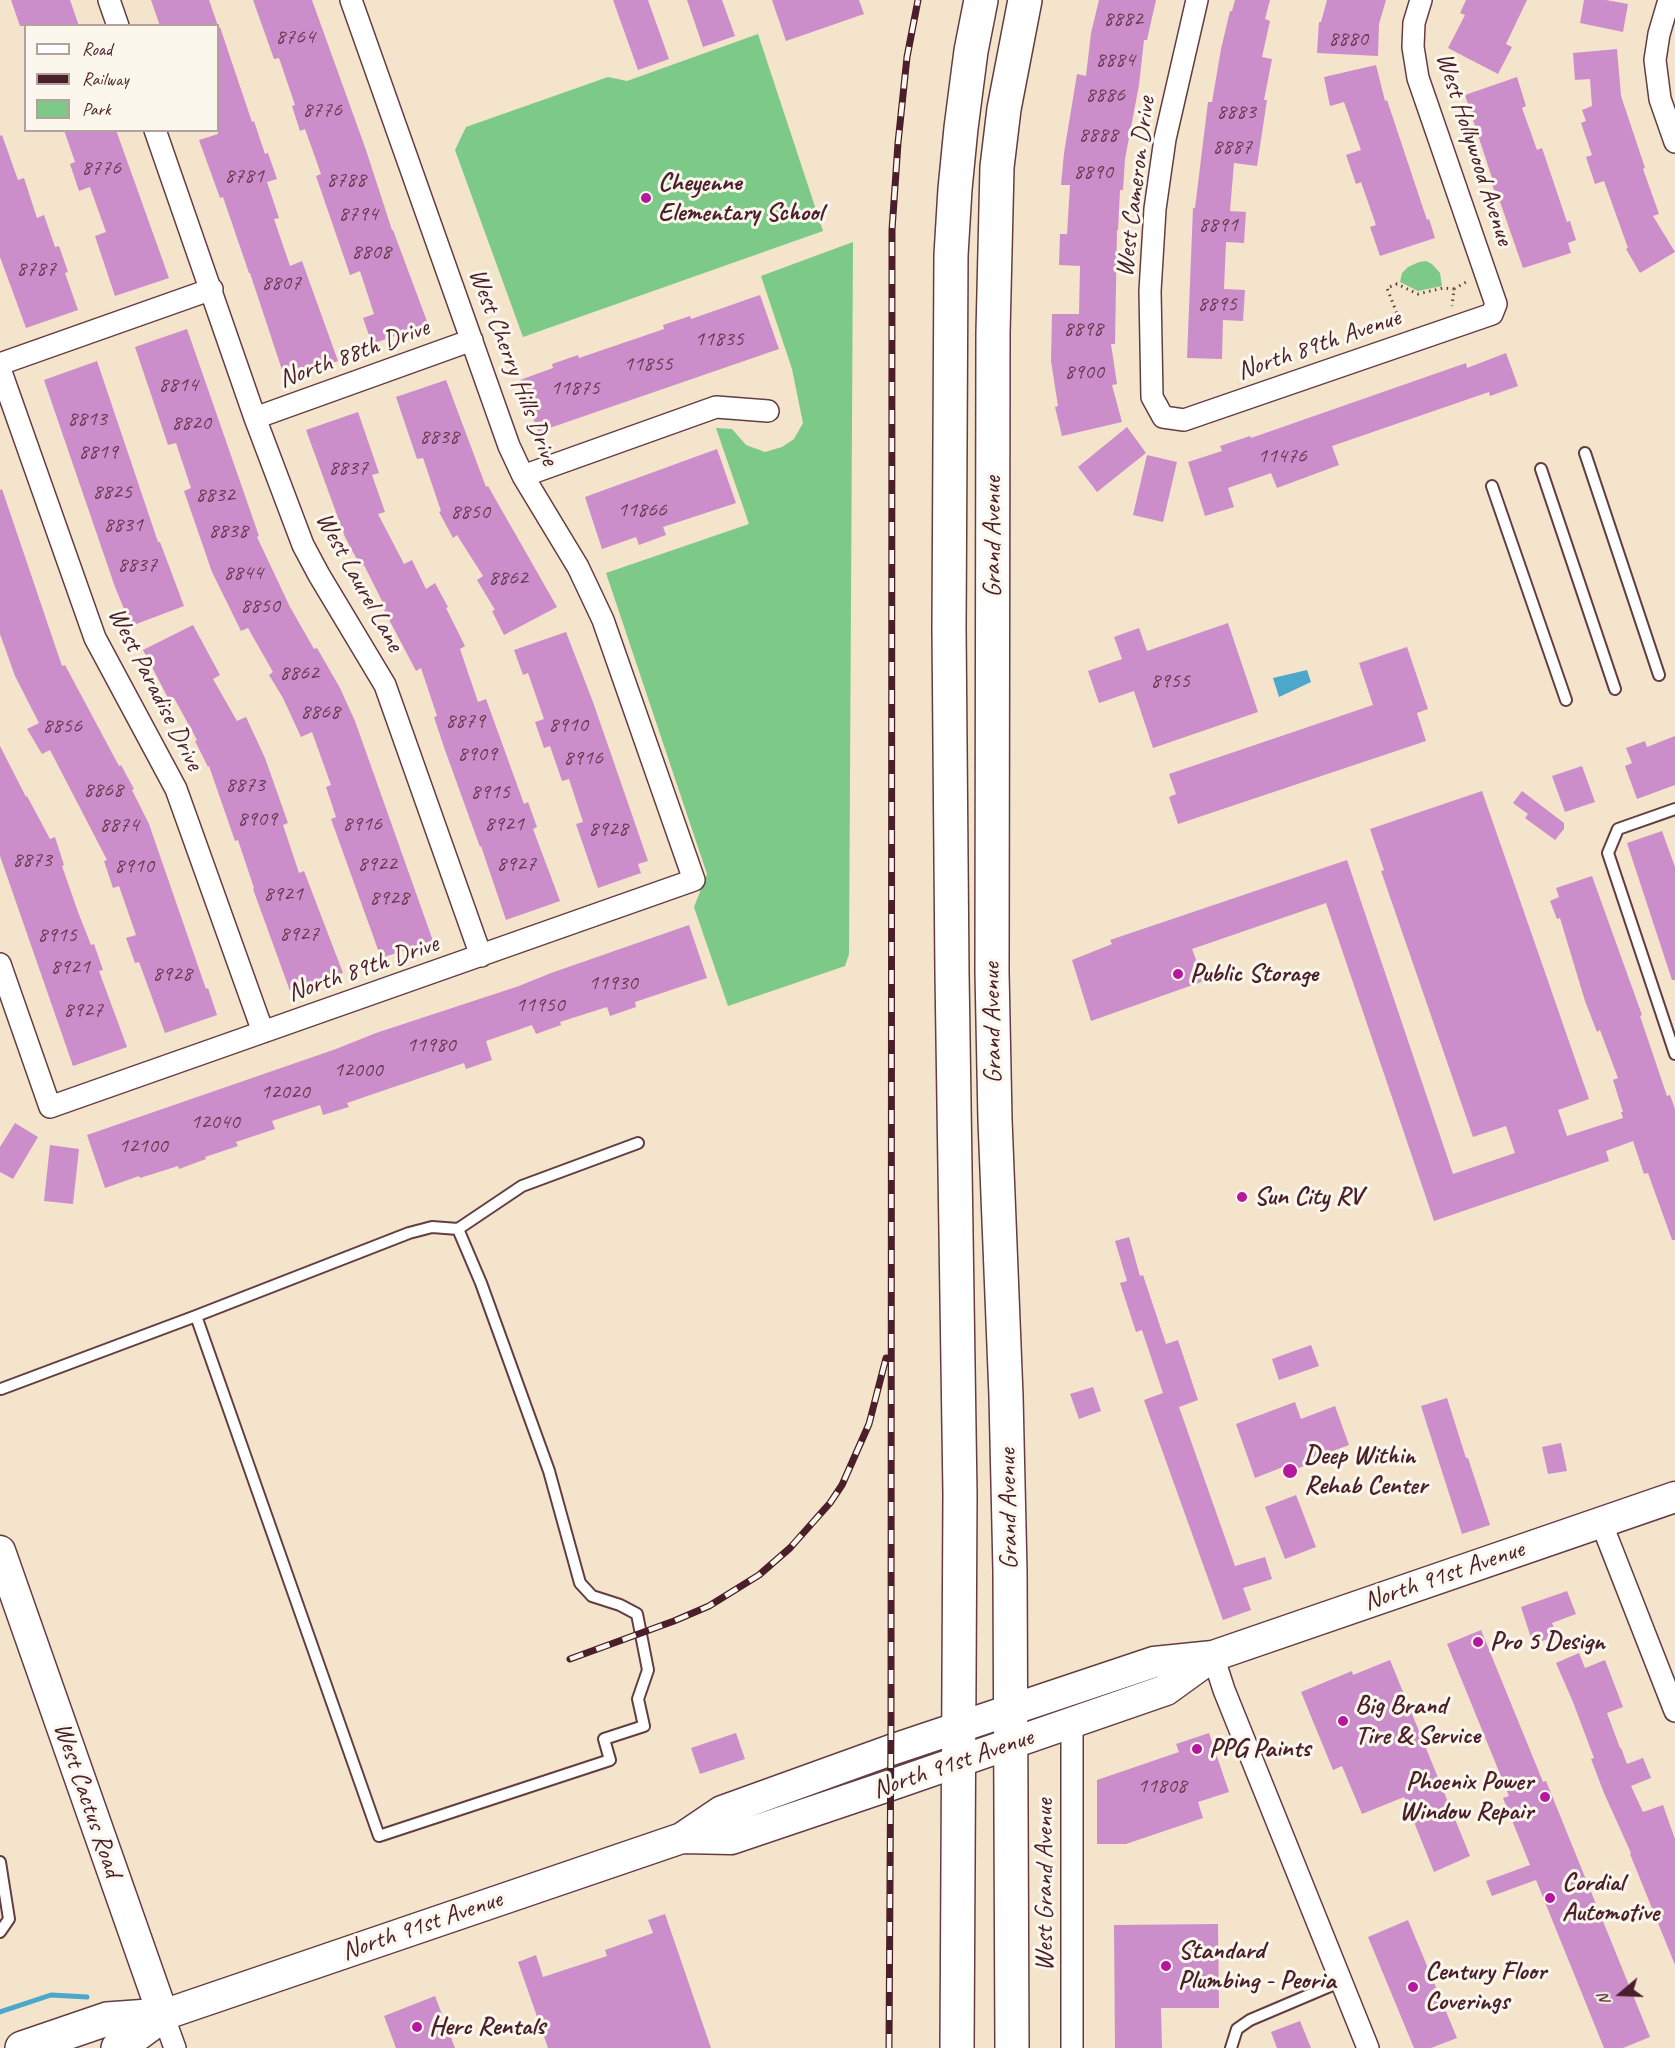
<!DOCTYPE html>
<style>
body{margin:0}
#map{position:relative;width:1675px;height:2048px;overflow:hidden;background:#f4e4cb;font-family:Caveat,sans-serif}
canvas{display:block}
.legend{position:absolute;left:24px;top:24px;width:195px;height:108px;box-sizing:border-box;background:#fbf7ec;border:2px solid #b4a19f;margin:0;padding:8px 10px;list-style:none;font-size:18px;color:#4a1f2b}
.legend li{display:flex;align-items:center;gap:12px;height:30px}
.legend b{width:30px;border:2px solid #b4a19f}
.north{position:absolute;left:1591px;top:1964px;width:60px;height:60px;-webkit-text-stroke:4px #fbf7ec;paint-order:stroke;rotate:251deg;font-size:16px;font-weight:700;line-height:24px;text-align:center;color:#4a1f2b}
.north::after{content:'';display:block;margin:auto;width:21px;height:27px;background:#4a1f2b;clip-path:polygon(50% 0,100% 100%,50% 72%,0 100%)}
</style>
<div id="map">
<canvas width="1675" height="2048"></canvas>
<ul class="legend">
<li><b style="height:8px;background:#fff"></b>Road</li>
<li><b style="height:8px;background:#4a1f2b"></b>Railway</li>
<li><b style="height:16px;background:#7cc988"></b>Park</li>
</ul>
<div class="north">N</div>
</div>
<script>
const g = document.querySelector('canvas').getContext('2d');
g.lineJoin = 'round';
function paint(path, color) { g.fillStyle = color; g.fill(path, 'evenodd'); }
const poly = rows => new Path2D(rows.map(r => 'M' + r).join(''));
function strokePath(path, color, width, dash) { g.strokeStyle = color; g.lineWidth = width; g.lineCap = dash ? 'butt' : 'round'; g.setLineDash(dash || []); g.stroke(path); }
function write(font, color, halo, rows, align = 'center') {
  g.font = font + ' Caveat,sans-serif'; g.lineWidth = 6; g.setLineDash([]); g.textBaseline = 'middle'; g.strokeStyle = halo; g.fillStyle = color; for (const [text, x, y, turn = 0] of rows) {
    g.save(); g.translate(x, y); g.rotate((+turn || 0) * Math.PI / 180); g.textAlign = isNaN(turn) ? turn : align; if (halo) g.strokeText(text, 0, 0); g.fillText(text, 0, 0); g.restore();
  }
}
paint(poly([
 [758,34,823,231,523,337,455,150,466,127,608,77,627,81],
 [853,242,849,954,845,966,728,1006,694,907,707,874,606,573,749,524,716,428,732,429,746,445,765,452,782,447,794,439,803,423,792,369,761,276],
 [1426,261,1432,264,1440,273,1442,286,1418,291,1400,282,1402,273,1408,267,1419,262]
]), '#7cc988');
paint(poly([
 [1307,670,1311,682,1279,697,1273,678]
]), '#4da7ca');
strokePath(poly([
 [0,2012,51,1995,87,1997]
]), '#4da7ca', 5);
paint(poly([
 [11,0,70,0,79,26,20,26],
 [151,0,209,0,218,26,160,26],
 [253,0,312,0,366,150,392,230,393,230,428,324,372,344,363,318,374,314,360,271,350,275,316,176,321,174,305,129,300,131,292,106,295,105,279,58,274,59],
 [613,0,648,0,669,59,638,70],
 [687,0,722,0,735,36,703,47],
 [772,0,859,0,864,14,786,41],
 [1099,0,1156,0,1147,40,1144,40,1139,85,1125,159,1123,190,1120,190,1118,230,1117,230,1115,344,1111,344,1117,384,1112,385,1122,422,1062,436,1055,407,1058,406,1051,361,1052,314,1079,314,1080,266,1059,265,1060,234,1067,234,1070,185,1061,185,1064,153,1077,74,1086,76,1091,33],
 [1235,0,1270,0,1265,19,1270,21,1262,57,1272,59,1264,100,1267,100,1257,166,1234,163,1230,211,1246,212,1244,243,1226,242,1224,289,1245,290,1243,321,1223,320,1222,359,1187,358,1193,208,1195,208,1208,102,1212,102,1221,49,1230,11,1232,11],
 [1327,0,1386,0,1379,24,1378,56,1317,53,1319,22,1321,22],
 [1466,0,1527,0,1506,44,1512,47,1498,74,1448,48,1465,15,1460,13],
 [1584,0,1606,0,1628,4,1623,32,1580,23],
 [220,27,252,122,254,121,265,154,268,153,277,179,267,182,279,218,274,219,290,266,302,261,338,361,285,379,250,273,249,273,223,197,220,198,199,140,218,134,218,28],
 [1617,49,1621,96,1645,168,1643,169,1659,214,1653,216,1675,252,1640,273,1626,249,1628,248,1604,181,1595,184,1586,157,1592,155,1581,123,1586,121,1582,110,1592,106,1590,79,1575,80,1573,53],
 [1376,65,1385,101,1387,100,1427,220,1429,219,1435,238,1380,256,1370,227,1376,225,1361,182,1356,184,1346,155,1361,150,1344,102,1330,106,1324,77],
 [1517,77,1526,106,1522,108,1537,150,1542,148,1567,222,1570,221,1576,240,1568,243,1571,253,1523,268,1498,196,1496,196,1490,178,1492,178,1465,95],
 [64,130,116,130,169,278,115,296,95,236,106,232,90,187,79,191,70,164,75,162],
 [2,135,18,180,24,178,37,218,44,215,55,247,59,246,68,272,65,273,78,310,26,328,0,257,0,136],
 [760,295,779,349,538,432,520,380,553,368,552,364,578,355,579,358,664,329,663,325,690,316,691,319],
 [187,329,259,536,257,537,290,607,314,649,317,648,340,688,355,721,433,941,381,958,331,819,336,817,326,787,331,785,312,732,301,737,283,698,269,675,273,672,248,628,241,631,212,572,184,491,191,488,176,443,168,445,135,347],
 [1506,353,1518,386,1490,396,1489,392,1332,446,1339,465,1277,488,1271,473,1228,488,1234,507,1205,516,1188,462,1222,451,1220,446,1250,436,1251,438,1466,363,1467,368],
 [97,361,158,542,160,542,184,606,131,626,115,587,44,380],
 [446,380,486,487,488,486,557,607,504,635,492,611,495,610,477,580,483,576,457,535,453,538,439,512,441,511,423,458,417,459,396,397],
 [358,412,379,473,372,475,385,512,378,514,404,564,412,560,426,589,435,583,448,607,446,608,465,646,460,649,478,702,486,699,524,804,528,802,537,827,533,829,560,901,506,920,481,846,480,847,445,750,434,717,437,716,421,668,416,671,384,610,386,609,364,565,361,567,345,537,306,430],
 [1127,427,1146,453,1097,492,1078,467],
 [717,449,736,503,663,527,666,535,639,545,636,537,602,549,585,497],
 [1147,455,1177,462,1163,522,1133,515],
 [2,489,62,666,65,665,119,766,121,765,134,789,132,790,149,824,206,989,208,988,217,1015,165,1033,139,962,135,963,126,938,136,935,119,886,113,888,104,861,107,860,50,750,42,754,27,729,39,723,15,676,0,634,0,490],
 [1228,623,1258,712,1153,748,1134,691,1099,703,1088,671,1122,659,1114,637,1139,628,1147,651],
 [193,625,220,675,213,679,237,721,246,717,265,758,288,823,283,825,299,873,304,871,343,973,290,991,253,889,254,888,238,840,235,841,209,766,208,767,195,741,197,740,174,698,169,700,143,650],
 [566,632,593,702,648,861,638,864,641,873,598,888,576,824,583,822,569,779,562,781,550,746,544,748,535,722,544,719,528,673,523,675,514,650],
 [1407,647,1428,709,1417,713,1426,741,1178,824,1169,797,1176,794,1169,774,1373,705,1359,663],
 [1675,736,1675,785,1637,799,1625,766,1632,763,1626,748,1645,741,1647,747],
 [0,746,26,797,27,796,50,839,55,837,64,865,62,866,78,912,91,945,94,944,103,970,99,971,127,1047,73,1066,0,856],
 [1582,766,1595,802,1565,812,1552,776],
 [1482,791,1589,1099,1558,1110,1567,1136,1623,1118,1621,1112,1623,1112,1613,1080,1618,1078,1600,1030,1597,1032,1585,1001,1560,918,1557,919,1550,901,1559,897,1556,888,1592,876,1642,1015,1640,1016,1667,1096,1670,1095,1675,1109,1675,1240,1672,1240,1648,1173,1644,1174,1633,1141,1606,1151,1609,1161,1434,1221,1326,903,1192,949,1204,981,1091,1021,1072,960,1112,944,1110,940,1347,860,1453,1174,1515,1153,1506,1126,1473,1137,1381,871,1384,870,1370,829],
 [1522,791,1564,823,1564,829,1555,840,1525,818,1528,814,1513,803],
 [1662,831,1675,867,1675,980,1672,980,1627,843],
 [689,925,707,978,635,1002,636,1007,610,1016,607,1007,560,1022,561,1025,536,1034,532,1025,486,1041,492,1060,466,1069,464,1063,426,1076,347,1103,349,1107,323,1115,320,1105,272,1121,275,1129,236,1142,238,1146,205,1157,206,1159,179,1169,178,1166,140,1178,139,1176,105,1188,87,1135,336,1049,376,1033,519,986,551,973],
 [15,1123,38,1137,13,1179,0,1172,0,1147],
 [50,1145,79,1149,73,1204,44,1201],
 [1129,1237,1140,1276,1143,1275,1166,1344,1178,1340,1198,1400,1179,1407,1235,1566,1265,1557,1272,1579,1243,1588,1251,1610,1223,1620,1144,1400,1163,1393,1142,1330,1136,1332,1120,1283,1127,1281,1115,1241],
 [1311,1345,1319,1366,1279,1380,1272,1359],
 [1093,1387,1101,1411,1079,1419,1070,1394],
 [1447,1398,1466,1458,1468,1458,1490,1525,1462,1534,1421,1406],
 [1295,1402,1301,1419,1335,1406,1349,1445,1314,1458,1316,1462,1290,1471,1288,1465,1255,1478,1236,1424],
 [1561,1443,1567,1471,1548,1474,1542,1447],
 [1296,1495,1316,1547,1285,1559,1265,1507],
 [1567,1591,1576,1614,1552,1623,1557,1636,1533,1644,1521,1607],
 [1481,1630,1543,1782,1546,1781,1650,2037,1623,2048,1604,2048,1536,1880,1492,1896,1486,1881,1530,1865,1503,1798,1509,1796,1447,1644],
 [1579,1653,1585,1668,1605,1660,1623,1707,1607,1713,1620,1748,1621,1748,1627,1764,1643,1758,1651,1778,1631,1786,1643,1812,1663,1805,1675,1839,1675,1965,1630,1854,1631,1853,1604,1793,1591,1759,1594,1758,1573,1702,1556,1663],
 [1390,1660,1470,1856,1434,1872,1404,1797,1362,1814,1342,1766,1333,1770,1301,1692,1352,1671,1353,1675],
 [736,1733,745,1759,700,1774,691,1748],
 [1209,1733,1229,1792,1198,1802,1203,1818,1126,1844,1097,1844,1097,1780,1179,1752,1176,1744],
 [665,1914,711,2048,548,2048,518,1962,536,1955,543,1977,607,1956,605,1950,653,1933,648,1920],
 [1408,1920,1457,2038,1431,2048,1414,2048,1368,1937],
 [1218,1924,1219,2008,1161,2008,1162,2048,1115,2048,1114,1925],
 [435,1996,455,2048,396,2048,384,2016],
 [1300,2021,1311,2048,1277,2048,1271,2032]
]), '#cb8ecb');
const lane = poly([
 [1585,453,1659,675],
 [1541,469,1615,689],
 [1492,486,1566,700],
 [1675,809,1618,829,1608,853,1675,1054],
 [458,1229,522,1186,638,1143],
 [1,1389,196,1316,379,1836,610,1760,604,1739,644,1726,638,1699,648,1670,637,1614,620,1605,592,1596,580,1583,549,1471,481,1283,458,1229,432,1227,409,1233,196,1316],
 [0,1862,9,1919,0,1932],
 [1231,2048,1237,2029,1250,2020,1342,1981]
]);
const street = poly([
 [109,0,118,26],
 [1197,0,1165,139,1155,209,1150,291,1152,397,1163,417,1184,420,1492,314,1496,304,1418,78,1413,47,1414,23,1421,0],
 [1669,0,1659,34,1655,60,1660,99,1675,142],
 [155,130,255,418,303,545,319,575,385,685,481,956],
 [0,364,212,289],
 [0,369,95,638,176,789,263,1032],
 [255,418,472,340],
 [523,476,716,407,768,411],
 [0,964,50,1107,694,880,603,620,578,567,523,476,509,446,351,0],
 [1601,1522,1675,1711],
 [1213,1656,1224,1690,1368,2048],
 [163,2015,175,2048],
 [1072,2048,1072,1723]
]);
const secondary = poly([
 [0,1551,163,2015,682,1838,722,1811,891,1750,1154,1662,1213,1656,1675,1497],
 [682,1838,731,1839,891,1785,1166,1690,1213,1656]
]);
const highway = poly([
 [22,2048,107,2019,163,2015],
 [118,2048,163,2015],
 [957,2048,960,1494,952,973,949,628,951,255,955,189,961,128,971,51,981,0],
 [1012,2048,1010,1571,1006,1396,995,1120,992,972,993,333,997,167,1004,109,1025,0]
]);
strokePath(lane, '#643d43', 14);
strokePath(street, '#643d43', 24);
strokePath(secondary, '#643d43', 33);
strokePath(highway, '#643d43', 36);
strokePath(poly([
 [1454,289,1468,281],
 [1401,324,1387,288,1397,284,1418,294,1443,288,1454,289,1452,306]
]), '#643d43', 3, [1.5, 4.5]);
strokePath(lane, '#fff', 10);
strokePath(street, '#fff', 21);
strokePath(secondary, '#fff', 30);
strokePath(highway, '#fff', 33);
const rail = poly([
 [570,1659,674,1621,709,1606,759,1575,790,1548,830,1503,842,1485,869,1424,886,1358],
 [889,2048,891,1719,892,230,898,143,907,57,918,0]
]);
strokePath(rail, '#4a1f2b', 7);
strokePath(rail, '#fbf7ec', 4.5, [14]);
for (const [x, y, r, color] of [
 [646,198,6,"#b5179e"],
 [1178,974,6,"#b5179e"],
 [1242,1197,6,"#b5179e"],
 [1290,1471,8,"#b5179e"],
 [1478,1642,6,"#b5179e"],
 [1343,1721,6,"#b5179e"],
 [1197,1749,6,"#b5179e"],
 [1545,1797,6,"#b5179e"],
 [1550,1898,6,"#b5179e"],
 [1166,1966,6,"#b5179e"],
 [1413,1987,6,"#b5179e"],
 [417,2027,6,"#b5179e"]
]) { const dot = new Path2D(); dot.arc(x, y, r, 0, 2 * Math.PI); g.fillStyle = color; g.fill(dot); strokePath(dot, '#fbf7ec', 2); }
write('22px', '#6a3b53', null, [
 ["8882",1123,19],
 ["8764",295,37],
 ["8880",1348,39],
 ["8884",1115,60],
 ["8886",1105,95],
 ["8776",322,110],
 ["8883",1236,112],
 ["8888",1098,135],
 ["8887",1232,147],
 ["8776",101,168],
 ["8890",1093,172],
 ["8781",244,176],
 ["8788",346,180],
 ["8794",358,214],
 ["8891",1218,225],
 ["8808",371,252],
 ["8787",36,269],
 ["8807",281,283],
 ["8895",1217,304],
 ["8898",1083,329],
 ["11835",719,339],
 ["11855",648,364],
 ["8900",1084,372],
 ["8814",178,385],
 ["11875",575,388],
 ["8813",87,419],
 ["8820",191,423],
 ["8838",439,437],
 ["8819",98,452],
 ["11476",1282,456],
 ["8837",348,468],
 ["8825",112,492],
 ["8832",215,495],
 ["11866",642,510],
 ["8850",470,512],
 ["8831",123,525],
 ["8838",228,531],
 ["8837",137,565],
 ["8844",243,573],
 ["8862",508,578],
 ["8850",260,606],
 ["8862",299,673],
 ["8955",1170,681],
 ["8868",320,712],
 ["8879",465,721],
 ["8910",568,725],
 ["8856",62,726],
 ["8909",477,754],
 ["8916",583,758],
 ["8873",245,785],
 ["8868",103,790],
 ["8915",490,792],
 ["8909",257,819],
 ["8916",362,824],
 ["8921",504,824],
 ["8874",119,825],
 ["8928",608,829],
 ["8873",32,860],
 ["8922",377,864],
 ["8927",516,864],
 ["8910",134,866],
 ["8921",283,894],
 ["8928",389,898],
 ["8927",299,934],
 ["8915",57,935],
 ["8921",70,967],
 ["8928",172,974],
 ["11930",613,983],
 ["11950",540,1005],
 ["8927",83,1010],
 ["11980",431,1045],
 ["12000",358,1070],
 ["12020",285,1092],
 ["12040",215,1122],
 ["12100",143,1146],
 ["11808",1162,1786]
]);
write('26px', '#4a1f2b', '#fbf7ec', [
 ["West Hollywood Avenue",1474,149,72],
 ["West Cameron Drive",1136,187,-83],
 ["North 89th Avenue",1319,345,-19],
 ["North 88th Drive",354,354,-20],
 ["West Cherry Hills Drive",513,367,69],
 ["Grand Avenue",993,537,-90],
 ["West Laurel Lane",359,582,61],
 ["West Paradise Drive",155,689,63],
 ["North 89th Drive",363,969,-19],
 ["Grand Avenue",993,1023,-91],
 ["Grand Avenue",1009,1509,-91],
 ["North 91st Avenue",1444,1576,-19],
 ["North 91st Avenue",953,1764,-19],
 ["West Cactus Road",87,1800,71],
 ["West Grand Avenue",1045,1885,-90],
 ["North 91st Avenue",422,1926,-19]
]);
write('bold 26px', '#4a1f2b', '#fbf7ec', [
 ["Cheyenne",658,183],
 ["Elementary School",658,213],
 ["Public Storage",1190,974],
 ["Sun City RV",1254,1197],
 ["Deep Within",1304,1456],
 ["Rehab Center",1304,1486],
 ["Pro 5 Design",1490,1642],
 ["Big Brand",1355,1706],
 ["Tire & Service",1355,1736],
 ["PPG Paints",1209,1749],
 ["Phoenix Power",1533,1782,"right"],
 ["Window Repair",1533,1812,"right"],
 ["Cordial",1562,1883],
 ["Automotive",1562,1913],
 ["Standard",1178,1951],
 ["Plumbing - Peoria",1178,1981],
 ["Century Floor",1425,1972],
 ["Coverings",1425,2002],
 ["Herc Rentals",429,2027]
], 'left');
</script>
